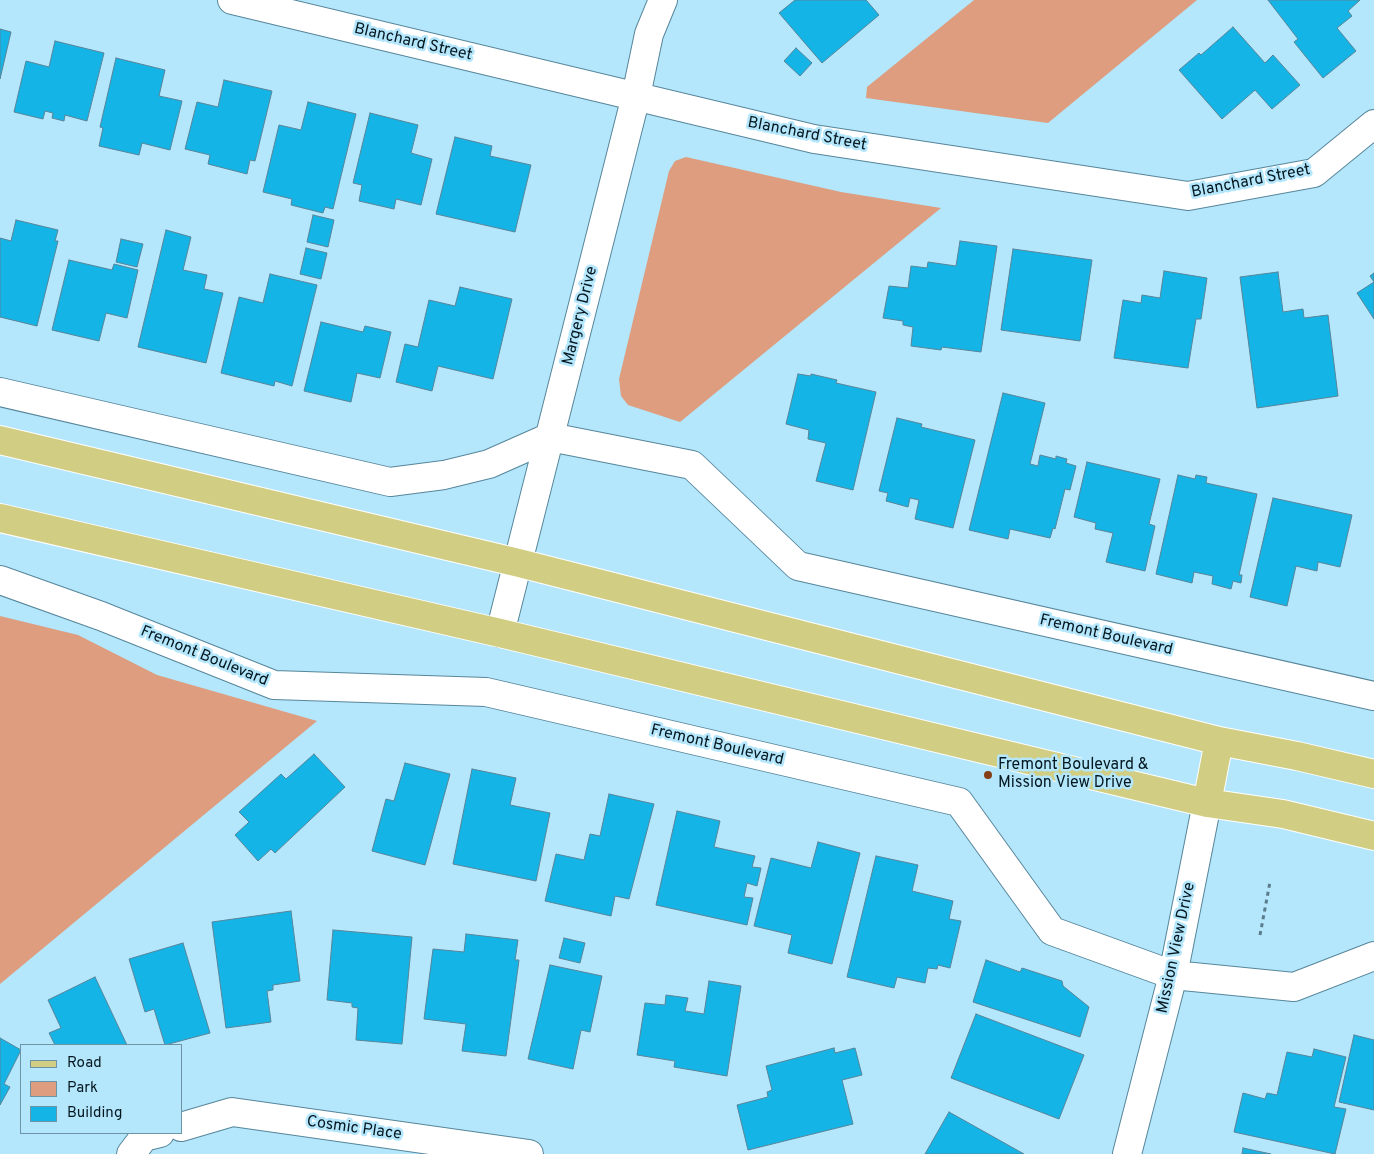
<!DOCTYPE html>
<style>
body{margin:0}
#map{position:relative;width:1374px;height:1154px;overflow:hidden;background:#b4e6fc;font-family:Overpass,sans-serif}
canvas{display:block}
.legend{position:absolute;left:20px;top:1044px;width:162px;height:90px;box-sizing:border-box;background:#b4e6fc;border:1px solid #6e93a4;margin:0;padding:6px 9px;list-style:none;font-size:15px;color:#04171f}
.legend li{display:flex;align-items:center;gap:10px;height:25px}
.legend b{width:25px;border:1px solid #6e93a4}
</style>
<div id="map">
<canvas width="1374" height="1154"></canvas>
<ul class="legend">
<li><b style="height:6px;background:#d1ce83"></b>Road</li>
<li><b style="height:14px;background:#dd9d7e"></b>Park</li>
<li><b style="height:14px;background:#15b4e6"></b>Building</li>
</ul>
</div>
<script>
const g = document.querySelector('canvas').getContext('2d');
g.lineJoin = 'round';
function paint(path, color) { g.fillStyle = color; g.fill(path, 'evenodd'); }
const poly = rows => new Path2D(rows.map(r => 'M' + r).join(''));
function strokePath(path, color, width, dash) { g.strokeStyle = color; g.lineWidth = width; g.lineCap = dash ? 'butt' : 'round'; g.setLineDash(dash || []); g.stroke(path); }
function write(font, color, halo, rows, align = 'center') {
  g.font = font + ' Overpass,sans-serif'; g.lineWidth = 5; g.setLineDash([]); g.textBaseline = 'middle'; g.strokeStyle = halo; g.fillStyle = color; for (const [text, x, y, turn = 0] of rows) {
    g.save(); g.translate(x, y); g.rotate((+turn || 0) * Math.PI / 180); g.textAlign = isNaN(turn) ? turn : align; if (halo) g.strokeText(text, 0, 0); g.fillText(text, 0, 0); g.restore();
  }
}
paint(poly([
 [974,0,1197,0,1048,123,866,98,867,87],
 [686,157,841,192,941,208,680,422,628,405,621,396,619,379,669,171,675,161],
 [0,616,78,635,157,675,317,721,0,984]
]), '#dd9d7e');
const building = poly([
 [795,0,866,0,879,15,822,63,779,13,795,0],
 [1268,0,1360,0,1348,11,1352,16,1337,28,1356,51,1323,78,1294,42,1298,39,1268,0],
 [1233,27,1265,63,1273,55,1300,85,1272,109,1255,90,1222,119,1179,70,1199,53,1201,55,1233,27],
 [0,29,11,32,0,79,0,29],
 [55,41,104,53,87,121,65,115,64,121,52,118,53,113,45,111,43,119,14,112,26,61,49,67,55,41],
 [796,48,812,63,800,76,784,61,796,48],
 [116,58,165,70,159,96,182,101,170,150,142,143,139,155,99,146,103,128,100,127,116,58],
 [224,80,272,91,255,161,250,160,247,174,208,164,210,155,185,149,197,102,218,107,224,80],
 [308,102,356,114,333,209,325,207,323,213,291,205,292,199,263,192,279,125,301,130,308,102],
 [370,113,418,125,411,153,432,159,421,205,396,199,394,209,359,201,362,185,353,183,370,113],
 [455,137,492,146,490,156,531,165,515,232,436,214,455,137],
 [313,215,334,220,328,247,307,242,313,215],
 [16,220,58,230,55,241,58,241,37,326,0,317,0,238,11,241,16,220],
 [166,230,191,237,183,270,207,275,204,289,223,293,206,363,138,347,166,230],
 [121,239,143,244,137,267,116,262,121,239],
 [960,241,997,246,981,352,942,347,941,350,911,346,913,327,903,325,903,321,883,318,889,286,908,288,911,266,927,268,928,262,956,266,960,241],
 [306,248,327,253,321,279,300,274,306,248],
 [1013,249,1092,260,1080,341,1001,330,1013,249],
 [69,260,112,270,114,264,138,270,127,318,106,313,99,341,52,330,69,260],
 [1164,271,1207,278,1201,319,1196,319,1188,368,1114,358,1123,300,1141,303,1142,295,1160,298,1164,271],
 [1278,272,1283,312,1303,309,1304,318,1328,315,1338,396,1257,408,1240,277,1278,272],
 [1374,273,1374,319,1357,293,1374,282,1370,276,1374,273],
 [270,274,317,285,292,386,275,381,274,386,221,373,239,297,263,303,270,274],
 [460,287,512,299,493,379,438,366,432,391,396,382,405,344,418,347,429,300,455,306,460,287],
 [321,322,363,332,365,326,391,332,380,378,357,373,351,402,304,391,321,322],
 [798,374,811,376,811,374,837,380,836,383,876,392,853,490,816,481,826,443,808,439,809,430,786,424,798,374],
 [1003,393,1045,403,1030,464,1038,466,1040,455,1056,459,1056,456,1067,459,1066,463,1076,466,1070,490,1065,489,1055,529,1053,528,1050,538,1010,529,1008,539,969,530,1003,393],
 [897,418,922,424,921,427,975,440,953,528,915,519,919,500,910,498,908,507,886,501,888,493,879,491,897,418],
 [1087,462,1160,479,1149,524,1155,526,1145,571,1106,562,1113,533,1095,529,1096,523,1074,517,1087,462],
 [1178,475,1195,479,1196,475,1207,477,1206,483,1257,494,1239,575,1242,575,1241,583,1233,581,1231,589,1212,584,1213,576,1194,572,1192,583,1156,574,1178,475],
 [1273,498,1352,515,1340,567,1318,562,1317,571,1296,566,1287,606,1250,597,1273,498],
 [314,754,345,787,275,853,271,849,258,861,235,835,249,822,239,812,281,774,286,779,314,754],
 [405,763,450,774,425,865,372,851,386,799,394,801,405,763],
 [472,769,516,778,510,805,550,813,536,881,453,864,472,769],
 [609,794,654,804,629,899,615,896,611,916,545,901,556,854,584,860,590,834,600,836,609,794],
 [677,811,720,821,714,847,755,856,752,867,761,868,757,886,747,883,744,897,753,898,747,925,656,905,677,811],
 [818,842,860,853,832,964,788,953,792,935,754,926,771,858,811,868,818,842],
 [876,856,918,865,912,891,953,901,949,919,961,921,950,968,938,965,937,969,928,968,925,983,897,977,894,988,847,977,876,856],
 [291,911,300,981,273,985,273,990,267,991,271,1022,226,1028,212,922,291,911],
 [333,930,412,937,402,1044,356,1040,358,1008,352,1007,352,1003,327,1000,333,930],
 [466,934,518,940,515,960,519,960,506,1056,462,1051,466,1024,424,1019,433,949,464,952,466,934],
 [564,938,585,943,580,963,559,958,564,938],
 [183,943,210,1033,165,1045,154,1009,145,1012,129,959,183,943],
 [986,960,1020,972,1022,968,1062,981,1063,986,1089,1007,1080,1037,973,1002,986,960],
 [550,965,602,976,590,1032,581,1030,573,1069,528,1059,550,965],
 [95,977,127,1045,55,1045,49,1033,61,1028,48,1000,95,977],
 [709,981,741,986,727,1076,674,1067,675,1061,637,1055,645,1003,665,1005,666,995,688,998,685,1011,704,1014,709,981],
 [976,1014,1084,1055,1059,1119,951,1078,976,1014],
 [1354,1035,1374,1040,1374,1110,1339,1102,1354,1035],
 [0,1038,21,1050,4,1084,10,1087,0,1105,0,1038],
 [834,1048,835,1053,855,1048,862,1075,842,1080,853,1124,748,1150,737,1105,768,1097,767,1092,772,1090,766,1066,834,1048],
 [1314,1049,1346,1057,1334,1107,1346,1109,1335,1154,1234,1132,1243,1093,1265,1099,1267,1093,1277,1095,1287,1052,1312,1057,1314,1049],
 [949,1112,1024,1154,925,1154,949,1112],
 [1243,1148,1271,1154,1242,1154,1243,1148]
]);
paint(building, '#15b4e6');
strokePath(building, '#568599', 1);
const minor = poly([
 [232,0,814,139,1188,196,1314,173,1374,124],
 [0,392,390,482,444,475,489,464,550,437,692,465,798,566,1374,696],
 [0,580,101,616,274,685,486,692,959,802,1052,931,1173,975,1294,987,1374,956],
 [500,633,636,96,649,34,663,0],
 [181,1127,232,1112,529,1154],
 [131,1154,144,1137,160,1133],
 [1127,1154,1173,975,1207,803]
]);
const major = poly([
 [0,440,519,563,1219,741,1297,756,1374,774],
 [0,518,500,633,1207,803,1283,814,1374,836],
 [1207,803,1219,741]
]);
strokePath(minor, '#57869a', 30);
strokePath(major, '#fff', 30);
strokePath(poly([
 [1260,935,1270,882]
]), '#5b7d8c', 3, [4, 4]);
strokePath(minor, '#fff', 28);
strokePath(major, '#d1ce83', 28);
for (const [x, y, r, color] of [
 [988,775,5,"#843f17"]
]) { const dot = new Path2D(); dot.arc(x, y, r, 0, 2 * Math.PI); g.fillStyle = color; g.fill(dot); strokePath(dot, '#b4e6fc', 2); }
write('16px', '#04171f', '#b4e6fc', [
 ["Blanchard Street",413,43,13],
 ["Blanchard Street",807,135,11],
 ["Blanchard Street",1251,182,-11],
 ["Margery Drive",581,316,-76],
 ["Fremont Boulevard",1106,636,13],
 ["Fremont Boulevard",204,657,22],
 ["Fremont Boulevard",717,746,13],
 ["Mission View Drive",1177,948,-78],
 ["Cosmic Place",354,1129,8]
]);
write('16px', '#04171f', '#b4e6fc', [
 ["Fremont Boulevard &",998,766],
 ["Mission View Drive",998,784]
], 'left');
</script>
